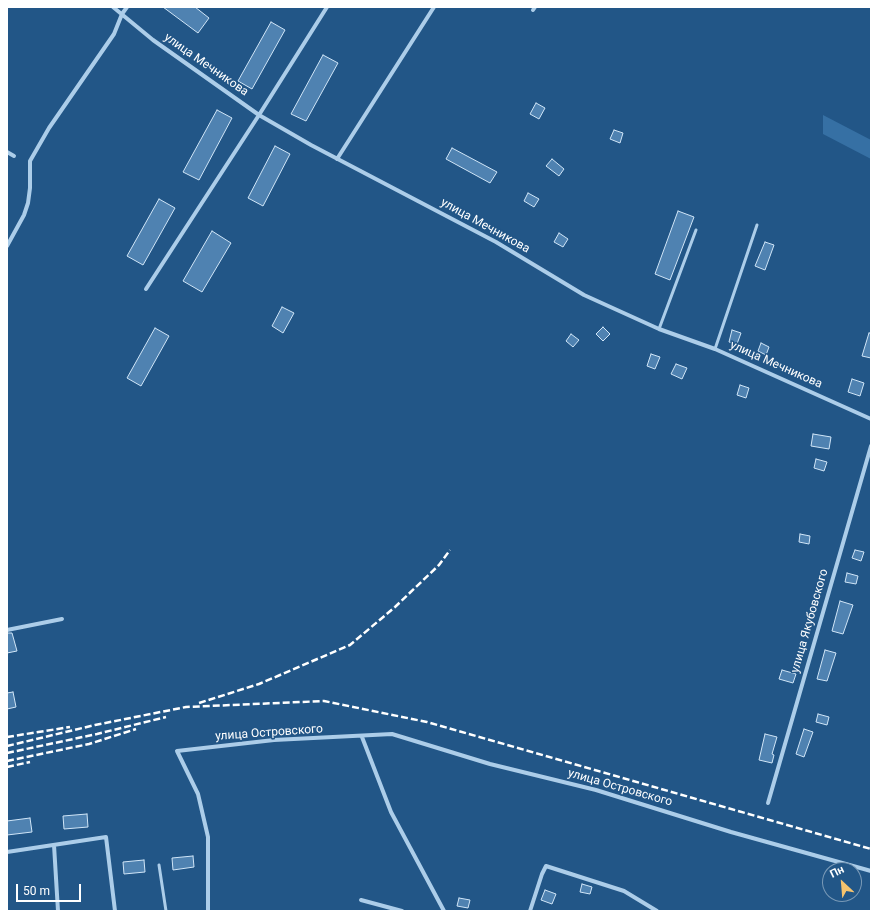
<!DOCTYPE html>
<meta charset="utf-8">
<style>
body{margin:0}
#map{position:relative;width:878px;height:918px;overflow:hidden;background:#225687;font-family:Roboto,sans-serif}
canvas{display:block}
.frame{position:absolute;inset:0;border:8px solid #fff;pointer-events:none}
.north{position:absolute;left:822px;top:862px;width:40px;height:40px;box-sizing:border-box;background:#225687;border:1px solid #7a9ab7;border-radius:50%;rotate:334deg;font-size:11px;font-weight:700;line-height:16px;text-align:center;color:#fff}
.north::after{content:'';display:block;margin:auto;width:14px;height:18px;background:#f5c36e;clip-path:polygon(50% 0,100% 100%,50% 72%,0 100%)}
.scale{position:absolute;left:16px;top:884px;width:65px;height:18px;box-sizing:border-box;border:2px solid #fff;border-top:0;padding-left:5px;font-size:12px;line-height:14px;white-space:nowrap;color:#fff;-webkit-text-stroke:3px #225687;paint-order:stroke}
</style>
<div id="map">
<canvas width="878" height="918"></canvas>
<div class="frame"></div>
<div class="north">Пн</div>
<div class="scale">50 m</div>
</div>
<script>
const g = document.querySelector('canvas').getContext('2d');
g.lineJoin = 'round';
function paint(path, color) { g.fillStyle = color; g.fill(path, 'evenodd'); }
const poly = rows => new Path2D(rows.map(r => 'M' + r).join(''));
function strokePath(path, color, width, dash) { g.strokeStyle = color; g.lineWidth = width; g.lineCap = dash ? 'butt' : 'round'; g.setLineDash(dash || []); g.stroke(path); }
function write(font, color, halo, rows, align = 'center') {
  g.font = font + ' Roboto,sans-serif'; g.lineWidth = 3; g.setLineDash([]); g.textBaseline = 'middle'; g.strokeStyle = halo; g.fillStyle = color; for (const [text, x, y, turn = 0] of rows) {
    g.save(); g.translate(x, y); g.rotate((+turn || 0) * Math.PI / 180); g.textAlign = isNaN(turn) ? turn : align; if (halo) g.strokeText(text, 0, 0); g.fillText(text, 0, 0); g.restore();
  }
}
paint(poly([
 [823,115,871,140,871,159,823,134]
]), '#3670a4');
const building = poly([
 [163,7,195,7,209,18,198,33,163,7],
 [271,22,285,30,252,89,238,81,271,22],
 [323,55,338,63,306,121,291,114,323,55],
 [536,103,545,108,539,119,530,114,536,103],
 [217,110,232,118,199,180,183,172,217,110],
 [614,130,623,133,620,143,610,139,614,130],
 [275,146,290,154,263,206,248,198,275,146],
 [452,148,497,172,490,183,446,159,452,148],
 [552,159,564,169,559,176,546,166,552,159],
 [528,193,539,199,534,207,524,201,528,193],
 [159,199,175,208,143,265,127,256,159,199],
 [678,211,694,217,670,280,655,274,678,211],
 [212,231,231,243,202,292,183,281,212,231],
 [559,233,568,239,563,247,554,242,559,233],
 [765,242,774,245,765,270,755,266,765,242],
 [282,307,294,313,283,333,272,326,282,307],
 [603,327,610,334,603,341,596,334,603,327],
 [155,328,169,336,141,386,127,378,155,328],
 [732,330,741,333,737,344,729,342,732,330],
 [869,333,871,333,871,358,862,356,869,333],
 [571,334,579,340,573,347,566,341,571,334],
 [761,343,769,347,766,355,758,351,761,343],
 [651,354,660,357,655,369,647,366,651,354],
 [676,364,687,368,682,379,671,374,676,364],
 [852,379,864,383,860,396,848,392,852,379],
 [740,385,749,388,746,398,737,395,740,385],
 [813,434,831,437,829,449,811,446,813,434],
 [816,459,827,462,824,471,814,468,816,459],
 [800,534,810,536,809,544,799,542,800,534],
 [855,550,864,552,861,561,852,558,855,550],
 [847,573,858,576,856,584,845,582,847,573],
 [840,601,853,605,843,634,832,631,840,601],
 [7,633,12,633,17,651,7,653,7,633],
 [825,650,836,653,827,681,817,679,825,650],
 [782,670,796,674,793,683,779,679,782,670],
 [13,692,16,707,7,709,7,693,13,692],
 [818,714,829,717,827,725,816,722,818,714],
 [804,729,813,732,804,757,796,754,804,729],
 [765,734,777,737,772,754,774,755,772,763,759,760,765,734],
 [87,814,88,827,64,829,63,816,87,814],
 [30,818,32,832,7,835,7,821,30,818],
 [193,856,194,867,173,870,172,858,193,856],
 [144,860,145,872,124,874,123,862,144,860],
 [582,884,592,887,590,894,580,892,582,884],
 [545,890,556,894,552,904,541,900,545,890],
 [459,898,470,900,468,908,457,906,459,898]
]);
paint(building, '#4f82b1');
strokePath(building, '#d0e5f7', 1);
strokePath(poly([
 [659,329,696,230],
 [715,349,757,225],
 [159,865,166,911]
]), '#accde9', 3);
strokePath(poly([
 [113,7,153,40,259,115,311,145,496,242,584,295,659,329,715,349,871,419],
 [533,10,535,7],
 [7,152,14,156],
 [337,159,434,7],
 [7,246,24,215,28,203,30,188,30,161,49,128,114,34,122,14,127,7],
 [146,289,259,115,327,7],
 [7,630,62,619],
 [362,737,391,812,444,911],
 [768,803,871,446],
 [54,845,58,911],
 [7,852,106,837,115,911],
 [361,900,402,911],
 [208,911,208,837,198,794,177,751,274,740,392,734,490,764,596,790,731,832,871,871],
 [530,911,542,874,546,866,624,891,657,911]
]), '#accde9', 4);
strokePath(poly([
 [199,703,259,684,350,645,395,607,439,565,450,550],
 [7,737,70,727],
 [7,746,95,725,186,707,324,701,427,722,871,849],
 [7,753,97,734,166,717],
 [7,761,89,744,136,729],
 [7,767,30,762]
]), '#fff', 2.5, [7, 3]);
write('12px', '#fff', '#225687', [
 ["улица Мечникова",206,65,35],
 ["улица Мечникова",485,226,29],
 ["улица Мечникова",776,365,24],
 ["улица Якубовского",810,621,-74],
 ["улица Островского",269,733,-4],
 ["улица Островского",620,788,16]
]);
</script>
